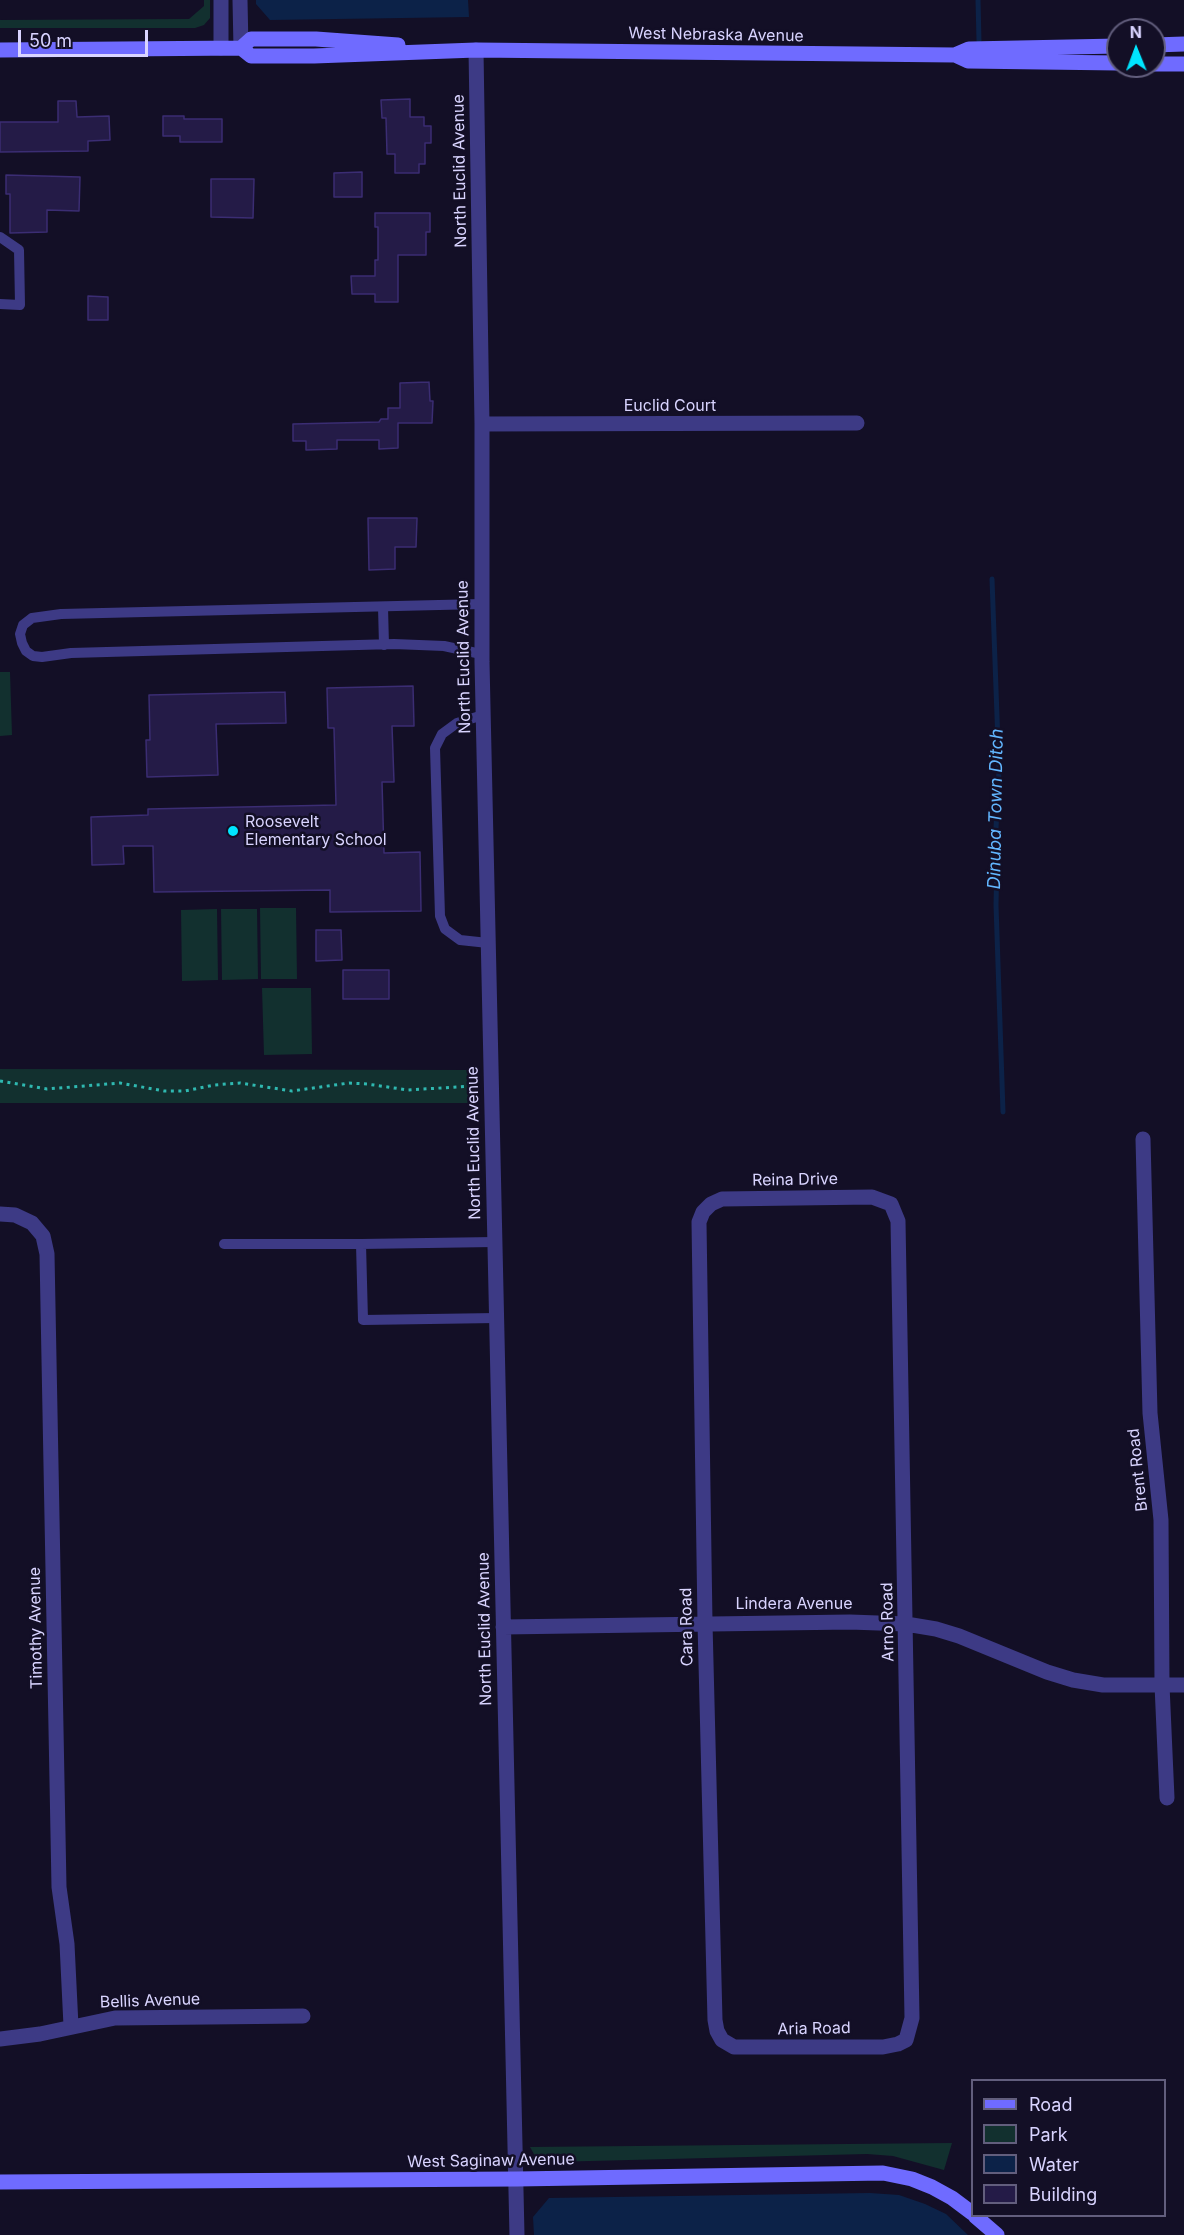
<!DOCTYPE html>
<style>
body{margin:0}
#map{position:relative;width:1184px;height:2235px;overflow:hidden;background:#130f26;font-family:Inter,sans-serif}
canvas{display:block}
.legend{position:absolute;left:971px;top:2079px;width:195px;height:138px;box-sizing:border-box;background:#130f26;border:2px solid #625e7d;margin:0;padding:8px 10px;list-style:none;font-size:18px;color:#d9d4ff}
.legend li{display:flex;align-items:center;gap:12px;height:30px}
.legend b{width:30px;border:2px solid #625e7d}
.north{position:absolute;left:1106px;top:18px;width:60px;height:60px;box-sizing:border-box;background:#130f26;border:2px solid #625e7d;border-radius:50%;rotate:359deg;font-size:16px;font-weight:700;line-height:24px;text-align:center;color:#d9d4ff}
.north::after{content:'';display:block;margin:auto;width:21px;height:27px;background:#00e5ff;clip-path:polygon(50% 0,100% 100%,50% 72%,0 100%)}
.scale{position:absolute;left:18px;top:30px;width:130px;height:27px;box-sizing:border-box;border:3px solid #d9d4ff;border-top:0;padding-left:8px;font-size:18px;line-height:21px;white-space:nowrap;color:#d9d4ff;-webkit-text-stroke:4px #130f26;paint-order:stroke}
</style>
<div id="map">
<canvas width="1184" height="2235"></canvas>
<ul class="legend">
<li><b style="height:8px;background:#6f6bff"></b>Road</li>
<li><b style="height:16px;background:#12302f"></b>Park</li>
<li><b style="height:16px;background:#0c2248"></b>Water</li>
<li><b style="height:16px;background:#241b47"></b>Building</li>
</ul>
<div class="north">N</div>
<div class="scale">50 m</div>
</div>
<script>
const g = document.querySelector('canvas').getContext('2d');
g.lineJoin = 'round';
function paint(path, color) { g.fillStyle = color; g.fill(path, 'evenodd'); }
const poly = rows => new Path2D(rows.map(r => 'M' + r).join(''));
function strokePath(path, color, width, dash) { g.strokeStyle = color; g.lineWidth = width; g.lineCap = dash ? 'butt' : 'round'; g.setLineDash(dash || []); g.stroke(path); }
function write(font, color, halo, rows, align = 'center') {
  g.font = font + ' Inter,sans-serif'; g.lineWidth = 5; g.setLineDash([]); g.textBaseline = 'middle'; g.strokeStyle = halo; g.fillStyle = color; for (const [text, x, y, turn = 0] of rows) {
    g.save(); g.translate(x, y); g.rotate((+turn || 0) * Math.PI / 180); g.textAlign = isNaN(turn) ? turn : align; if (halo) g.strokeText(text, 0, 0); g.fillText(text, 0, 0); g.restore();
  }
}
paint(poly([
 [204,0,210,0,210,18,204,25,195,28,0,28,0,20,189,19,204,6],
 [0,672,10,672,12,735,0,736],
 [260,908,296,908,297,979,261,979],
 [217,909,218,980,182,981,181,910],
 [221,909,257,909,258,979,222,980],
 [262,988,311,988,312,1054,264,1055],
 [0,1069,474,1070,479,1081,479,1091,474,1103,0,1103],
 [952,2143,944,2170,893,2156,867,2154,550,2162,541,2160,535,2156,530,2147]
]), '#12302f');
paint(poly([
 [256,0,468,0,469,17,270,20,256,4],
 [870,2193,899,2195,925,2204,946,2214,968,2235,534,2235,533,2217,549,2198]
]), '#0c2248');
strokePath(poly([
 [978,0,979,41],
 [992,579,999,771,996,828,993,835,997,860,996,905,1003,1112]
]), '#0c2248', 5);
const building = poly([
 [410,99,410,117,424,117,424,126,431,126,431,143,425,143,425,164,419,164,419,173,395,173,395,154,387,154,386,118,382,118,381,100,410,99],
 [58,101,76,101,77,117,109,116,110,140,88,141,88,151,0,152,0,122,58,122,58,101],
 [163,116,184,116,184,119,222,119,222,142,180,142,180,136,163,136,163,116],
 [362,172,362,197,334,197,334,173,362,172],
 [6,175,80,177,79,211,47,210,47,232,10,233,10,194,6,194,6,175],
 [211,179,254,179,253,218,211,217,211,179],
 [375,213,430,213,430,232,426,232,426,255,398,255,398,302,375,302,375,294,352,294,351,276,375,276,375,260,378,260,378,227,375,227,375,213],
 [88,296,108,297,108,320,88,320,88,296],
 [429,382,430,401,433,401,432,423,398,423,398,448,379,449,379,440,337,440,337,449,306,450,306,441,293,441,293,424,379,422,381,419,388,419,388,408,400,408,400,383,429,382],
 [368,518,417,518,416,547,395,547,395,569,369,570,368,518],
 [413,686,414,726,392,726,394,782,382,782,384,853,420,852,421,911,330,912,330,890,154,892,153,846,123,846,124,864,92,865,91,817,148,815,148,809,336,805,334,728,328,728,327,688,413,686],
 [285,692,286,723,216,724,218,775,147,777,146,740,150,740,149,695,285,692],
 [316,930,341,930,342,960,316,961,316,930],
 [343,970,389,970,389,999,343,999,343,970]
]);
paint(building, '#241b47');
strokePath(building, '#3b2d73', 1.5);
strokePath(poly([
 [0,1081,47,1089,120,1083,164,1091,185,1091,214,1085,240,1083,292,1091,349,1083,367,1084,408,1090,473,1086]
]), '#2fb8b0', 3, [3, 4.5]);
strokePath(poly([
 [0,237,19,250,20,305,0,304],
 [481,604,61,614,32,618,23,625,20,634,22,643,26,651,33,656,42,657,71,653,394,644,444,646,481,654],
 [383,607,384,645],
 [483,715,457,723,442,734,435,748,440,916,445,929,460,940,488,943],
 [494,1242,361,1244,363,1320,496,1318],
 [224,1244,361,1244]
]), '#3d3a85', 10);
strokePath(poly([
 [221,0,221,48],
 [240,0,241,48],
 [476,50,482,424,482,662,517,2235],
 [482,424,857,423],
 [1143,1139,1150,1413,1161,1520,1162,1685,1167,1798],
 [872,1197,891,1204,898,1221,912,2018,906,2040,898,2044,883,2047,734,2047,722,2040,717,2031,715,2020,705,1623,699,1222,703,1212,711,1204,722,1199,872,1197],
 [0,1214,15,1215,32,1223,43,1236,47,1254,59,1887,67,1944,71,2026],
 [503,1627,850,1622,906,1624,936,1629,959,1636,1047,1672,1073,1680,1103,1685,1184,1685],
 [0,2039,40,2034,115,2018,303,2016]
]), '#3d3a85', 15);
strokePath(poly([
 [1154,45,1184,44],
 [241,48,251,56,314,56,476,50,955,55,969,49,1118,46],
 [0,50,241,48,251,39,316,39,398,45],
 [955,55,968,61,1118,63],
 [1154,64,1184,64],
 [0,2182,517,2179,883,2173,912,2179,932,2187,952,2198,972,2213],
 [975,2216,997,2235]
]), '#6f6bff', 15);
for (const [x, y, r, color] of [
 [233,831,6,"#00e5ff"]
]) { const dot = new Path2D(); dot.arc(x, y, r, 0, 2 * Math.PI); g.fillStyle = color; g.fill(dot); strokePath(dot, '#130f26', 2); }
write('16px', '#d9d4ff', '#130f26', [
 ["West Nebraska Avenue",716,35,1],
 ["North Euclid Avenue",460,171,-91],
 ["Euclid Court",670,406],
 ["North Euclid Avenue",464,657,-91],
 ["North Euclid Avenue",474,1143,-91],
 ["Reina Drive",795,1180,-1],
 ["Brent Road",1138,1470,-96],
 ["Lindera Avenue",794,1604],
 ["Arno Road",888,1622,-91],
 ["Cara Road",687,1627,-91],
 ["Timothy Avenue",36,1628,-91],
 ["North Euclid Avenue",485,1629,-91],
 ["Bellis Avenue",150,2001,-2],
 ["Aria Road",814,2029,-1],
 ["West Saginaw Avenue",491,2161,-1]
]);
write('16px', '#d9d4ff', '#130f26', [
 ["Roosevelt",245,822],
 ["Elementary School",245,840]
], 'left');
write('italic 18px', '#62b6ff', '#130f26', [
 ["Dinuba Town Ditch",996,809,-89]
]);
</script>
